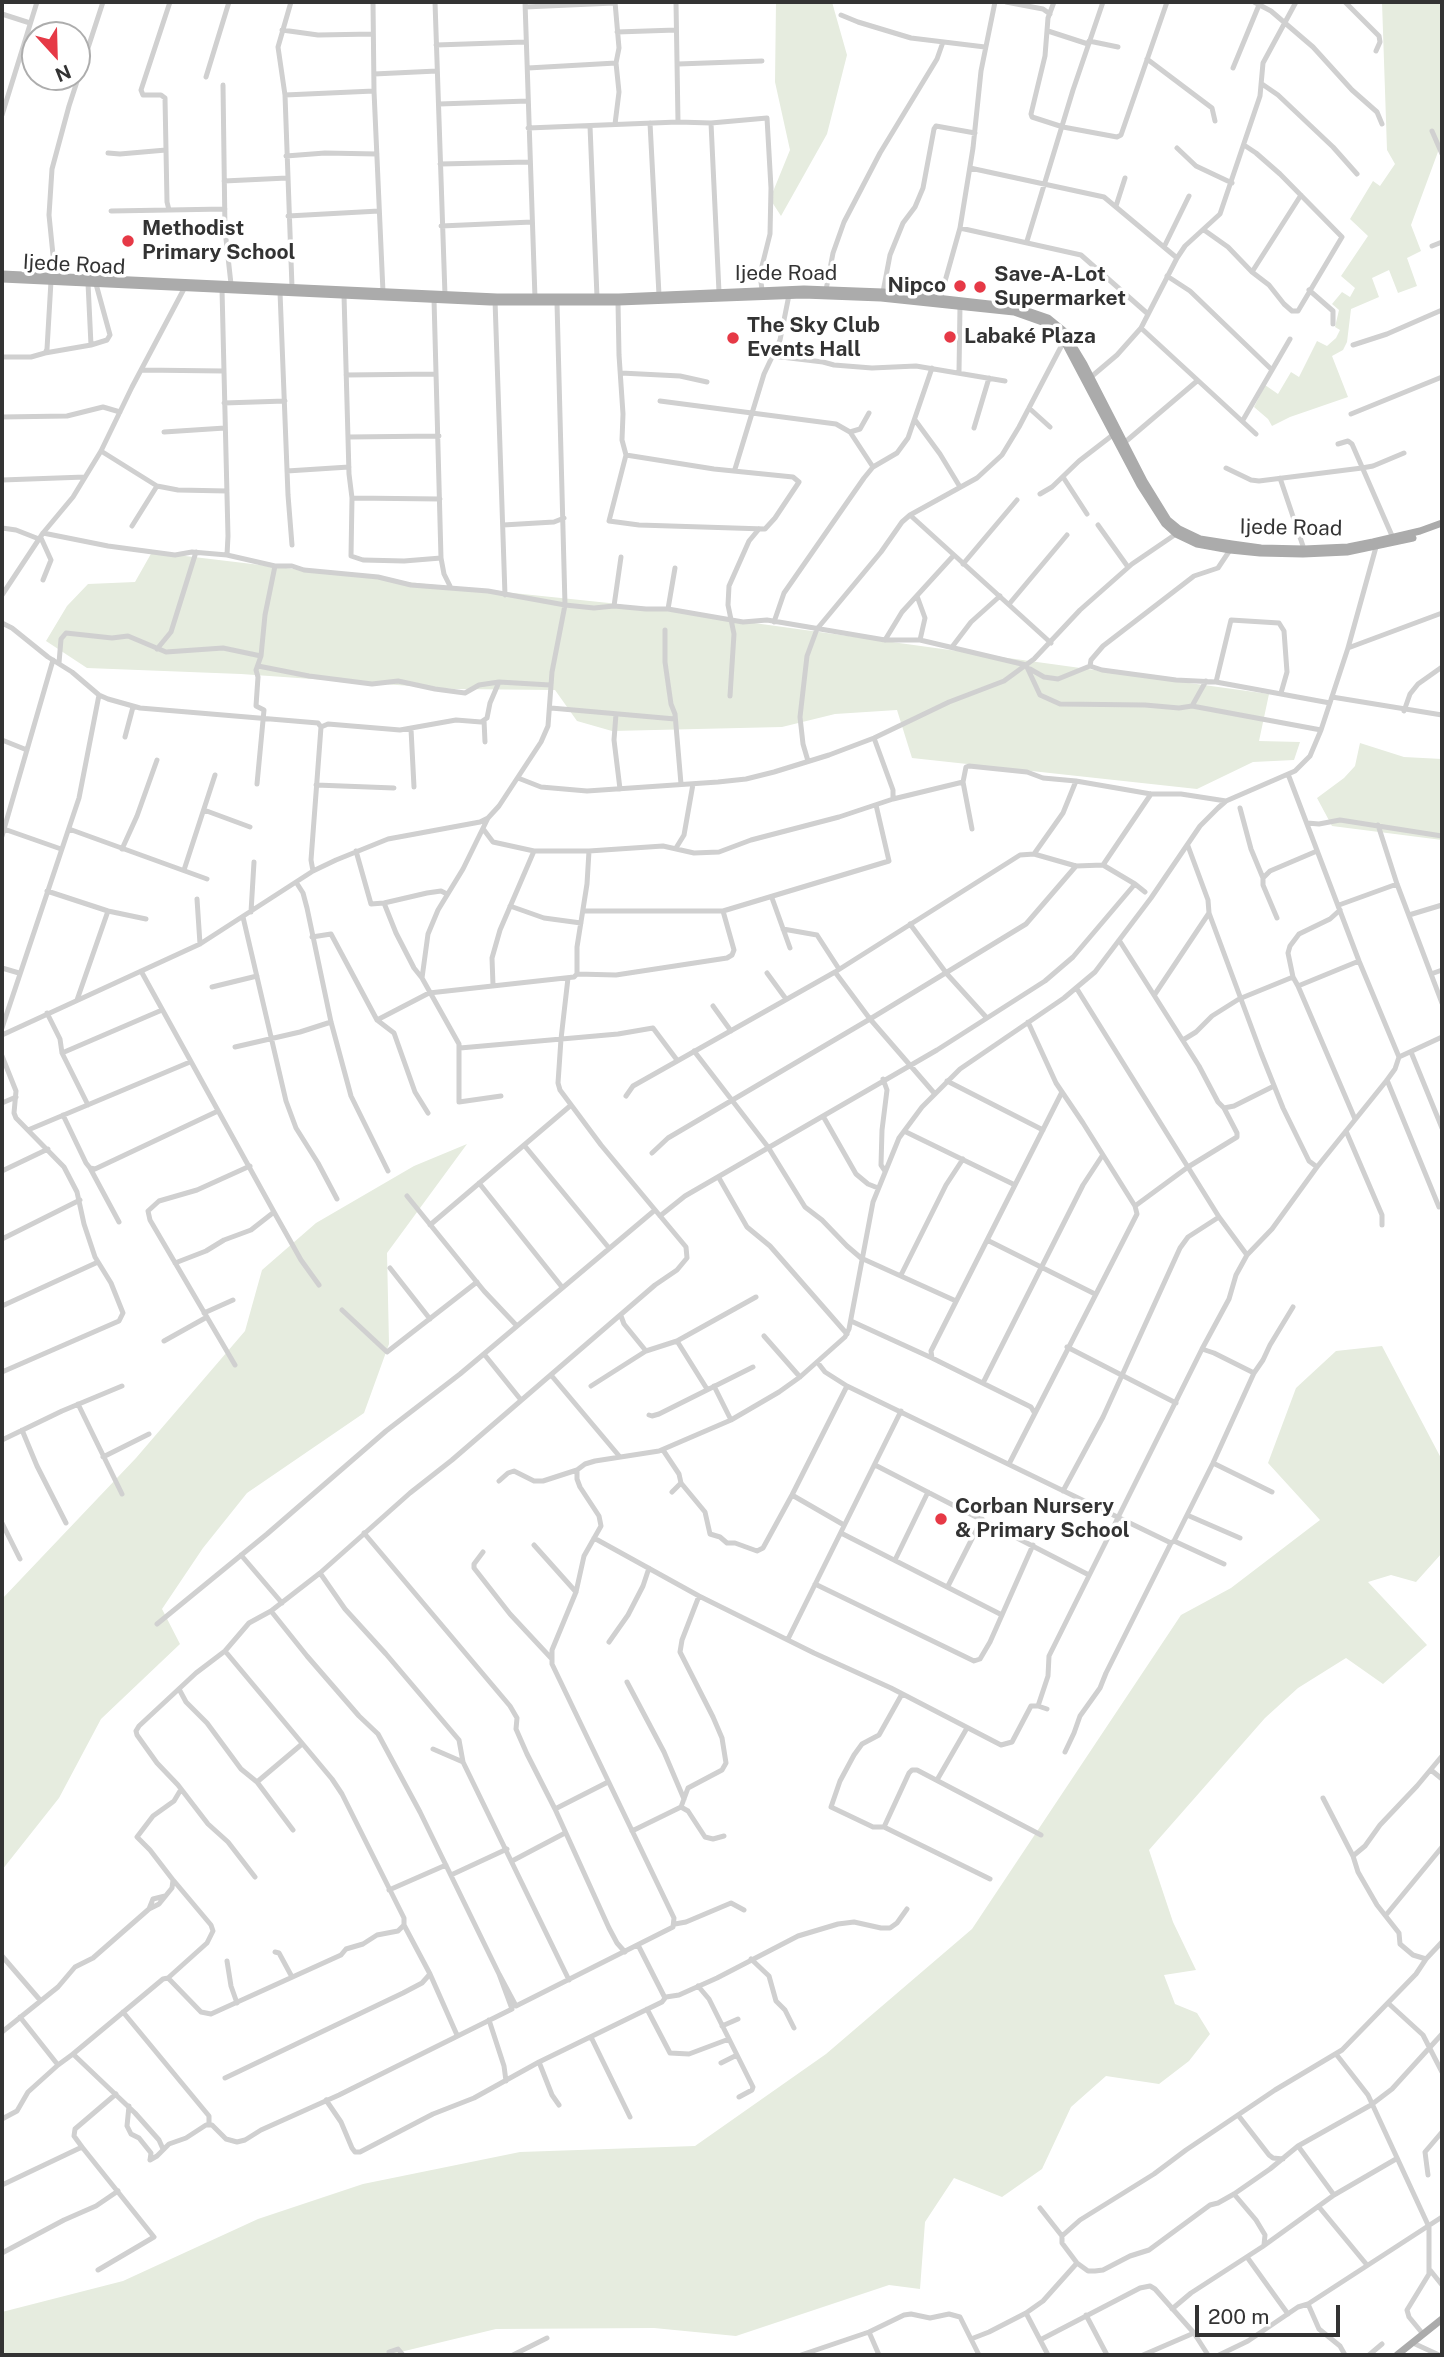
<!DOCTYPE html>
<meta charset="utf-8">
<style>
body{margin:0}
#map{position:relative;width:1444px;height:2357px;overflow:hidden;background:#fff;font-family:"Public Sans",sans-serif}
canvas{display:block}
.frame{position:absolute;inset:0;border:4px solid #333;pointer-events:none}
.north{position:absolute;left:21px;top:21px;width:70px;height:70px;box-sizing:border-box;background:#fff;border:2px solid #adadad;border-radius:50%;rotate:158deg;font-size:19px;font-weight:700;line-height:28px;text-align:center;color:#333}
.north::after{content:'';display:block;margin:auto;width:24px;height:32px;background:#e63946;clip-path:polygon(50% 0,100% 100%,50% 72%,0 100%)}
.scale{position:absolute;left:1195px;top:2305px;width:145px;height:32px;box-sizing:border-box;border:4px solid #333;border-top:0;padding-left:9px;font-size:21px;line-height:24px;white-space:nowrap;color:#333;-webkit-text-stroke:5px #fff;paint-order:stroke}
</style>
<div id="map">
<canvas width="1444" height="2357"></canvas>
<div class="frame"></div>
<div class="north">N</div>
<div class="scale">200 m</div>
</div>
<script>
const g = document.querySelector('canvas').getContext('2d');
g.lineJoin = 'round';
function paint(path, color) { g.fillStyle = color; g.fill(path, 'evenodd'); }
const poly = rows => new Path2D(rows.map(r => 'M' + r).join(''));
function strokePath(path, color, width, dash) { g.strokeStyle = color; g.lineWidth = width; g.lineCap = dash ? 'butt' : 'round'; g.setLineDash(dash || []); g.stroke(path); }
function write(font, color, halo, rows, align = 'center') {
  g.font = font + ' "Public Sans",sans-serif'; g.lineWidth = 7; g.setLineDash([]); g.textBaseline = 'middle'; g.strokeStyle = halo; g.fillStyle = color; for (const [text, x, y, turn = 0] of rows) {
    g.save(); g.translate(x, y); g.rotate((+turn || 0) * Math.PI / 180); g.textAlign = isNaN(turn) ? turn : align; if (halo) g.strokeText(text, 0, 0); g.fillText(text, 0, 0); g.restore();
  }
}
paint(poly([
 [776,2,832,2,847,55,827,134,781,216,770,199,790,150,775,82],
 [1382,2,1442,2,1442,141,1411,225,1421,251,1407,258,1417,286,1398,293,1389,270,1372,278,1379,297,1351,309,1347,342,1343,350,1332,356,1348,397,1290,417,1272,426,1268,419,1254,407,1265,385,1278,394,1291,372,1299,377,1317,341,1327,346,1336,338,1340,330,1335,327,1339,310,1332,304,1342,292,1350,297,1355,288,1341,276,1368,236,1350,219,1373,181,1380,186,1395,164,1387,150],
 [152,552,369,578,609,603,1269,694,1259,741,1300,742,1294,760,1253,762,1197,789,912,758,897,710,835,714,782,727,612,731,577,721,555,690,454,689,241,674,87,668,46,641,67,606,88,584,135,582],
 [1360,743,1404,757,1442,759,1442,840,1332,826,1317,798,1344,778,1355,766],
 [467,1144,387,1253,389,1344,364,1413,247,1493,203,1548,162,1609,180,1644,101,1719,59,1798,2,1870,2,1599,136,1458,245,1331,262,1270,316,1223,414,1166],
 [1382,1346,1442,1460,1442,1553,1416,1582,1391,1575,1368,1582,1427,1645,1383,1684,1346,1658,1298,1688,1265,1718,1149,1850,1173,1922,1196,1970,1164,1975,1175,2004,1197,2013,1210,2034,1189,2061,1159,2084,1106,2076,1071,2107,1042,2169,1002,2197,954,2178,925,2222,920,2289,889,2285,736,2336,654,2328,496,2329,388,2355,2,2355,2,2312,123,2281,258,2219,363,2184,520,2152,695,2146,826,2054,972,1929,1181,1615,1231,1588,1320,1520,1268,1463,1296,1388,1336,1351]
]), '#e6ecdf');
strokePath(poly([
 [170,2,141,90,143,95,161,95,165,98,167,202,169,210,225,209],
 [291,2,278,47,285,95,292,287],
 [373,2,374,91,383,292],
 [435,2,445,295],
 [525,2,535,298],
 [615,2,619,48,616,63,619,92,615,124],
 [676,2,678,122],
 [1006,2,1043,9,1050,14],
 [1054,2,1048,18,1045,56,1031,114,1032,117,1063,127,1117,137,1121,135,1167,2],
 [1254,2,1271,11,1313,47,1352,90,1377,112,1382,124],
 [1345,2,1379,36,1380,42,1376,51],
 [525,7,614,3],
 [2,14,30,23],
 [841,15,858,22,911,38,985,47],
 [282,30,318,35,373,34],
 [1048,31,1088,44],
 [617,32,676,30],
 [1089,41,1118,47],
 [436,45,525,42],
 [1147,59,1212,108,1215,121],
 [678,64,762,61],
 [528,68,616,63],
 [1233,68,1259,5],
 [374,74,437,71],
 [206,77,229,2],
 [1262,84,1278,95,1333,147,1357,174],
 [223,85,225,230,231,284],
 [285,95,374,91],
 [439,104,528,101],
 [2,115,37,2],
 [650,123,659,295],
 [711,123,719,292],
 [590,126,597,297],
 [528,128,678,122,711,123,767,118,771,188,770,234,760,274,762,290],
 [1432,131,1442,154],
 [1177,148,1196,166,1232,183],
 [108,153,120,154,166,150],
 [286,156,325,153,377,154],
 [440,164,529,162],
 [970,168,1104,197,1177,258],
 [224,181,287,178],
 [1116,206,1125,178],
 [111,211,169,210],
 [288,216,379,211],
 [441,226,532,222],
 [960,228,1081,255,1148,314],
 [1204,230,1228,247,1252,272,1269,285,1284,304,1292,311,1298,311,1342,237,1280,174,1256,153,1244,145],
 [1027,241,1073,90,1103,2],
 [1432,246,1442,242],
 [1164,247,1189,196],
 [1252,272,1301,195],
 [53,275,54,265,49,215,52,169,69,106,103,2],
 [1167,276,1190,291,1271,369],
 [222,289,228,536,227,555],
 [826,290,833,253,844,222,880,153,937,59,943,42],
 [1309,290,1333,311,1333,324],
 [280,292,288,495,292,545],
 [883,292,890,255,903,223,915,207,923,188,934,129,936,126,975,133],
 [344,295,349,474,352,498,351,556,363,560,404,561,441,558],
 [434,299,441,558,444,574,451,588],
 [940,299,960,228,973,148,981,71,995,2],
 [495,300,505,595],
 [618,302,619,355,623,414,622,440,626,455,609,521,639,525,765,529,775,518,799,482,793,477,714,469,626,455],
 [1141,328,1177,258,1185,246,1220,214,1260,96,1263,63,1296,2],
 [91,345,107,340,110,335,96,284],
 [1353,345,1387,334,1442,310],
 [45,353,91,345,88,283],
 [773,356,823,362,834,365,872,368,916,366,1005,381],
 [2,357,31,357,45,353,47,349,51,281],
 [141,370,223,371],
 [959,372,960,306],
 [621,373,680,376,707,382],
 [346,375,436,374],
 [1091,377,1117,355,1141,328,1256,434],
 [660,401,836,424,850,432,873,467],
 [224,403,285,401],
 [1029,408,1050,427],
 [1351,414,1442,377],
 [2,417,67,416,103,407,120,412],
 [915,420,940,454,960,487],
 [1243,420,1290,339],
 [974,428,989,378],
 [164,432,225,428],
 [850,432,860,429,869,413],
 [349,437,439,436],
 [1124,443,1197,381],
 [1338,444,1348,441,1352,444,1393,538],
 [101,451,157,486,178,490,227,491],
 [1226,468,1251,480,1259,481,1362,468,1373,466,1404,453],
 [735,469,764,374,780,340,789,295],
 [287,471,349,467],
 [1063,477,1087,514],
 [1280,478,1304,549],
 [2,480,85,477],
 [1040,494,1052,487,1079,461,1114,434],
 [352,498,440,499],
 [910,515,1051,643],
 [503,525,554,522,564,518],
 [1098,525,1128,567],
 [132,526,157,486],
 [2,528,16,530,39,539],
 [43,533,108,546,175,555,192,552,227,555,275,566,292,566,304,570,378,577,411,585,488,591,565,605,594,608,614,606,646,609,668,609,743,622,767,620,885,640,920,640,1026,665,1040,695,1060,704,1145,705,1179,708,1192,706,1321,730],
 [41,538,51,560,43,580],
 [963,564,1017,500],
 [2,595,43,533,73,497,101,451,132,387,185,287],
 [917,596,925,618,920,640],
 [1010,603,1067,535],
 [614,606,621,557],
 [668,609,675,568],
 [774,622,784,593,864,478,873,467,897,453,908,438,932,368],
 [2,623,12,628,48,657,72,672,99,695,108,699,140,708,318,723,321,727,311,860,313,871],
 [665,630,665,662,671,704,675,714,681,784],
 [885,640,902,612,954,555],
 [952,647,971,622,1000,596],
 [1348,648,1442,613],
 [157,649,171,632,196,552],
 [59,663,61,639,66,633,112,638,128,636,166,652,223,648,261,656],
 [258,666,309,676,372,684,398,681,435,689,465,693,479,685,499,682,550,685],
 [1090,666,1091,660,1103,646,1194,576,1218,568,1230,550],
 [1030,669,1044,677,1058,679,1090,666,1102,670,1176,680,1216,682,1330,703],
 [1216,682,1231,620,1279,623,1284,631,1287,672,1281,693],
 [730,696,734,634,728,605,729,586,749,541,759,529],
 [1332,697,1442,715],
 [1192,706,1206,681],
 [551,708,675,719],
 [1404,711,1410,694,1418,684,1442,667],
 [616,714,614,740,620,789],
 [484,720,485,742],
 [321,727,328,724,400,730,456,720,481,722,487,718,490,703,499,682],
 [411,729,414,787],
 [125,737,133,707],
 [2,740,27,750],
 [808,761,803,744,800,717,807,656,817,629,881,552,902,522,910,515,977,478,1002,455,1019,427,1064,341],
 [1288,774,1359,961,1399,1057],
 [518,778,541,787,587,791,718,782,746,779,774,772,829,755,874,738,949,702,1004,681,1034,659,1080,610,1132,564,1176,534],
 [257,784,264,710,256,706,258,677,256,670,261,656,265,615,275,566],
 [316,785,394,788],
 [893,799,963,782],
 [1240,808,1251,849,1263,878],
 [204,810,250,827],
 [1307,823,1319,824,1340,820,1442,836],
 [1378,825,1397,884,1442,1003],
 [4,829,61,849],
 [69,829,207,879],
 [972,829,963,782,966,767,969,766,1027,772,1043,778,1076,781,1151,794,1181,794,1226,801],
 [2,836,53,660],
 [1188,846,1208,900,1209,913,1261,1053,1283,1108,1309,1161,1317,1167],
 [676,848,684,835,693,784],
 [122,849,137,816,157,760],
 [356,851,371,904,384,903,427,893,441,891,447,894],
 [589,851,663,846,694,853,719,852,751,840,839,817,893,799,893,790,874,738],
 [1034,854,1063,813,1076,781],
 [1103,865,1151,794],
 [184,870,215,775],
 [296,882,303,893,307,908,331,1022,351,1096,388,1171],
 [47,891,108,911,146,919],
 [772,898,790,948],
 [197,899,200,944],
 [384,903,396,933,414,968,422,978,459,1044,459,1102,501,1096],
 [1339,905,1397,884],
 [510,906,544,918,581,923],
 [583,911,723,911,889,861,876,805],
 [251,912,254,862],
 [1409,915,1442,905],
 [243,917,286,1101,296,1128,318,1163,337,1199],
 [1277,918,1263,885,1263,878,1270,871,1317,851],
 [910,924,947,974,986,1017],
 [783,929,817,935,839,969],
 [312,937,331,934,377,1020,394,1033,415,1092,428,1113],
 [1119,940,1199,1066,1218,1102,1224,1108,1234,1106,1274,1086],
 [2,968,19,973],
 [141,971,274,1212,251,1230,224,1240,206,1251,175,1263],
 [835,972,870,1019,935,1094],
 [767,973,786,999],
 [577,974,616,975,727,958,732,955,734,950,723,911],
 [1431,974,1442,970],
 [1293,977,1288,953,1290,946,1299,934,1330,919,1340,910],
 [422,978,428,934,438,910,463,869,488,818],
 [493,985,492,958,500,930,534,851],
 [1298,986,1355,1119],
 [212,987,257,976],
 [1077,989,1219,1217,1247,1255],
 [1155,994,1209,913],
 [77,1000,108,911],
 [713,1006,731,1031],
 [47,1013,60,1039,62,1053,88,1105],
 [377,1020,429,993,574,977,577,974,577,947,587,884,589,851,534,851,493,842,484,830],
 [2,1028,79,798,99,695],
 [2,1035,200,944,313,871,336,860,388,839,480,822,488,818,499,806,541,742,548,726,552,672,565,605,557,303],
 [1183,1040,1196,1032,1212,1016,1239,999,1293,977,1298,986,1359,961],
 [235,1047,300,1032,331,1022],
 [460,1048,618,1034,653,1028,677,1060],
 [694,1051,768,1147,805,1207,822,1220,847,1246,861,1258,956,1301],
 [1411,1052,1442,1128],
 [62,1053,162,1010],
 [2,1056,16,1091,14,1113,16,1118,64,1167,77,1192,84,1224,95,1257,111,1283,123,1313,119,1321,2,1372],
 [883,1079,887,1090,882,1130,881,1165,885,1171],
 [1387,1080,1439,1207],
 [947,1081,1043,1130],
 [626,1096,633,1086,835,972,1020,855,1034,854,1076,866,1103,865,1135,884,1145,892],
 [2,1103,16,1097],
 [63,1115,86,1163,90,1168,95,1169,218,1111],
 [823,1116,856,1174,868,1184,878,1188],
 [28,1130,190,1062],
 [904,1131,1015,1185],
 [1346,1131,1382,1215,1382,1225],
 [524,1145,609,1248],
 [652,1153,668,1138,870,1019,1026,924,1076,866],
 [90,1168,119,1222],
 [2,1171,48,1149],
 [719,1178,747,1227,770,1246,847,1334],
 [479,1183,562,1287],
 [407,1196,484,1291,517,1326],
 [1135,1206,1188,1167,1237,1137,1237,1133,1224,1108],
 [274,1212,301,1260,319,1285],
 [660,1216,685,1196,937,1050,1045,981,1073,957,1135,884],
 [430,1225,570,1106],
 [2,1239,80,1200],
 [987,1240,1095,1294],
 [390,1268,430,1319],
 [901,1275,946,1185,963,1159],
 [2,1306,98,1262],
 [342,1310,387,1352,477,1282],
 [204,1313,233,1300],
 [621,1316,624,1324,646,1351],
 [851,1321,932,1358,1031,1407,1034,1412],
 [764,1336,800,1377],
 [164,1341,207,1317],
 [677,1341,707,1389],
 [1067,1347,1176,1403],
 [1202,1349,1214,1353,1254,1373,1263,1360,1270,1345,1293,1307],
 [484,1354,521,1400],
 [932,1358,931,1351,1062,1092],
 [818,1363,825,1372,847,1386,1171,1543,1174,1541,1213,1463,1254,1373],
 [235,1365,150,1220,148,1211,159,1201,197,1190,250,1166],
 [551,1375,620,1457],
 [983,1383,1083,1185,1102,1156],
 [591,1386,646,1351,677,1341,756,1297],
 [714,1386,731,1420],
 [78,1404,122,1494],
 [649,1415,652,1416,659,1414,753,1367],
 [22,1430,37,1466,66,1523],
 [2,1440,62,1411,122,1386],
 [663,1450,679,1474,681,1483,705,1512,710,1534,720,1537,727,1543,735,1543,757,1551,763,1548,792,1495,847,1386],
 [103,1457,149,1434],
 [1213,1463,1272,1492],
 [1009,1464,1137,1214,1135,1206,1083,1123,1056,1083,1028,1022],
 [875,1465,1089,1575],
 [499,1481,508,1473,514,1471,534,1481,543,1481,577,1470],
 [1063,1491,1103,1417,1180,1248,1188,1237,1219,1217],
 [672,1492,681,1483],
 [792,1495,844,1525],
 [1187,1515,1240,1538],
 [2,1523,20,1559],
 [364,1533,510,1706,517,1718,516,1729,527,1754,555,1809,609,1928,617,1943,625,1952],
 [841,1533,1002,1615],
 [594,1538,699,1596,814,1653,891,1688,1001,1745,1012,1742,1031,1706,1038,1706,1047,1709],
 [1174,1541,1224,1564],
 [534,1545,576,1592],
 [483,1552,474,1564,474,1568,510,1614,551,1658],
 [241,1555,282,1603],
 [895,1560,928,1492],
 [320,1573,345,1609,386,1654,459,1740,463,1762,569,1980],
 [815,1584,974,1661,980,1659,990,1642,1033,1545],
 [948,1586,982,1519],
 [271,1611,307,1656,359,1716,378,1734,420,1812,499,1974],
 [157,1624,267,1534,386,1431,460,1374,655,1210],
 [788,1639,901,1411],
 [609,1642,628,1615,643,1586,649,1568],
 [225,1651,332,1779,342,1794,404,1918,404,1925,430,1974,457,2035],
 [627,1682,664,1752,684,1799],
 [179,1689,186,1702,207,1723,241,1769,257,1782,293,1830],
 [902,1694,879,1735,862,1744,854,1755,840,1781,831,1807,873,1827,884,1827,990,1879],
 [1038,1706,1048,1676,1049,1656,1202,1349,1229,1299,1236,1275,1247,1255,1272,1229,1317,1167,1387,1080,1395,1069,1399,1057,1442,1037],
 [433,1749,463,1762],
 [1065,1752,1074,1733,1080,1716,1100,1688,1106,1673,1171,1543],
 [1431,1770,1442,1779],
 [937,1780,967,1728],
 [257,1782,302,1744],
 [1323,1798,1353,1856,1358,1872,1377,1905,1399,1933,1400,1944,1413,1955,1426,1959],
 [681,1807,688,1811,705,1837,713,1839,724,1836],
 [555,1809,608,1782],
 [884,1827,909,1773,912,1770,917,1770,1041,1835],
 [632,1831,681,1807,688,1788,722,1770,726,1763,722,1738,713,1717,680,1652,682,1640,699,1596],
 [1353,1856,1365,1846,1380,1825,1417,1786,1442,1756],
 [512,1861,565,1833],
 [451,1875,507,1849],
 [255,1877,228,1842,208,1824,178,1785,157,1763,137,1735,136,1731,139,1726,196,1673,225,1651,249,1623,271,1611,320,1573,410,1493,452,1460,655,1285,677,1270,687,1258,686,1247,601,1145,560,1090,558,1083,561,1039,568,978],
 [389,1890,446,1865],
 [149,1909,153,1899,165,1896],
 [1386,1915,1442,1847],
 [675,1924,686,1922,731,1903,744,1910],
 [1442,1942,1426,1959,1416,1974,1342,2050,1275,2090,1186,2150,1154,2174,1080,2220,1062,2236,1062,2243,1077,2263,1088,2271,1095,2271,1103,2270,1130,2256,1149,2250,1210,2205,1218,2203,1234,2194,1270,2169,1298,2146,1371,2105,1392,2089,1442,2034],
 [638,1945,665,1998],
 [275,1952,279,1953,292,1977],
 [2,1956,40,2000],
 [751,1959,769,1976,776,2001,785,2010,794,2028],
 [227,1961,231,1986,237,2003],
 [168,1978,207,1943,213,1931,211,1925,174,1881],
 [698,1986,709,1999,753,2087,752,2090,739,2097],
 [1388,2003,1423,2035,1442,2072],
 [647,2009,670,2053,689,2054,729,2039],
 [123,2012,209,2116,209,2124],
 [489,2020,504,2066,506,2081],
 [722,2026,738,2019],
 [2,2032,58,1987,75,1967,93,1958,149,1909,159,1904,172,1888,173,1880,150,1850,137,1837,153,1816,174,1801,180,1791],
 [591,2037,630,2117],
 [73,2054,163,1979,168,1978,171,1981,201,2012,211,2014,341,1955,346,1949,363,1944,377,1935,398,1931,404,1925],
 [1336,2054,1368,2095,1429,2227,1429,2274,1407,2310,1409,2317,1423,2334],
 [539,2062,552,2095,559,2105],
 [721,2063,737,2055],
 [58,2065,73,2054,135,2113,159,2140,163,2149],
 [225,2078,403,1993,422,1983,430,1974],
 [326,2100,341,2122,352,2148,355,2152,360,2152,433,2114,474,2098,539,2062,662,2002,666,1997,679,1995,717,1978,798,1936,838,1924,854,1922,881,1928,890,1928,897,1923,907,1909],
 [129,2106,127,2126,131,2134,139,2138,151,2153,150,2160],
 [1238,2115,1269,2155,1273,2158,1283,2159],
 [2,2119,17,2111,28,2092,58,2065,20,2017],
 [1298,2146,1334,2195],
 [82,2147,154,2237,98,2270],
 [150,2160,157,2156,169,2144,186,2138,206,2125,212,2125,226,2139,237,2142,245,2140,261,2130,339,2095,512,2009,499,1974,516,2006,673,1927,674,1918,552,1664,552,1650,576,1592,584,1556,601,1526,599,1516,580,1487,577,1479,577,1470,585,1464,595,1461,659,1451,731,1420,779,1392,800,1377,845,1337,849,1329,873,1202,899,1138,922,1107,960,1069,1064,998,1095,972,1151,898,1200,826,1218,808,1226,801,1295,771,1310,756,1321,730,1348,648,1376,547],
 [1428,2175,1425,2152,1442,2132],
 [2,2185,82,2147,74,2136,75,2129,116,2094],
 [1234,2194,1256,2220,1265,2235,1264,2245],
 [1319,2207,1367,2265],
 [1040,2208,1062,2236],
 [2,2253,64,2220,96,2206,118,2191],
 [1247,2257,1288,2314],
 [1430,2270,1442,2285],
 [1308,2304,1319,2329,1340,2346,1345,2355],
 [1172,2309,1191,2293,1262,2247,1334,2195,1396,2159],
 [1026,2313,1048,2355],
 [1086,2315,1107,2355],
 [869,2332,879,2355],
 [971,2339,989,2332,1026,2313,1043,2301,1077,2263],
 [1040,2340,1140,2288,1150,2286,1155,2289,1194,2333,1208,2355],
 [1413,2343,1439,2355],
 [389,2352,398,2349,403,2355],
 [513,2355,547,2338],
 [801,2355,869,2332,904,2315,911,2314,930,2318,949,2314,960,2317,979,2355],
 [1143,2355,1194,2333],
 [1219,2355,1248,2341,1298,2307,1308,2304,1442,2217],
 [1369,2355,1382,2344]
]), '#d0d0d0', 5);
strokePath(poly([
 [2,274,497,297,619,297,804,289,883,292,1016,307,1048,318,1064,331,1084,364,1144,481,1168,520,1179,529,1200,539,1232,544,1261,548,1304,549,1348,547,1373,542,1420,531,1442,523],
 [2,279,490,302,618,302,803,295,881,298,1014,312,1045,323,1064,341,1140,485,1165,524,1176,534,1197,544,1230,550,1260,553,1303,554,1347,552,1413,538],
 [1397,2355,1442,2319]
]), '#ababab', 7);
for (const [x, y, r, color] of [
 [128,241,7,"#e63946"],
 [960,286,7,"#e63946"],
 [980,287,7,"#e63946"],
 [950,337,7,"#e63946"],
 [733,338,7,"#e63946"],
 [941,1519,7,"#e63946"]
]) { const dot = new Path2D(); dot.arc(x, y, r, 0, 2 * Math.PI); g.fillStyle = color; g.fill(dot); strokePath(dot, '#fff', 2.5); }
write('bold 21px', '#333', '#fff', [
 ["Methodist",142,229],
 ["Primary School",142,253],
 ["Save-A-Lot",994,275],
 ["Supermarket",994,299],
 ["Nipco",946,286,"right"],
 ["The Sky Club",747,326],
 ["Events Hall",747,350],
 ["Labaké Plaza",964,337],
 ["Corban Nursery",955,1507],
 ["& Primary School",955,1531]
], 'left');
write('21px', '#333', '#fff', [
 ["Ijede Road",74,265,3],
 ["Ijede Road",786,274],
 ["Ijede Road",1291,528,1]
]);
</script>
